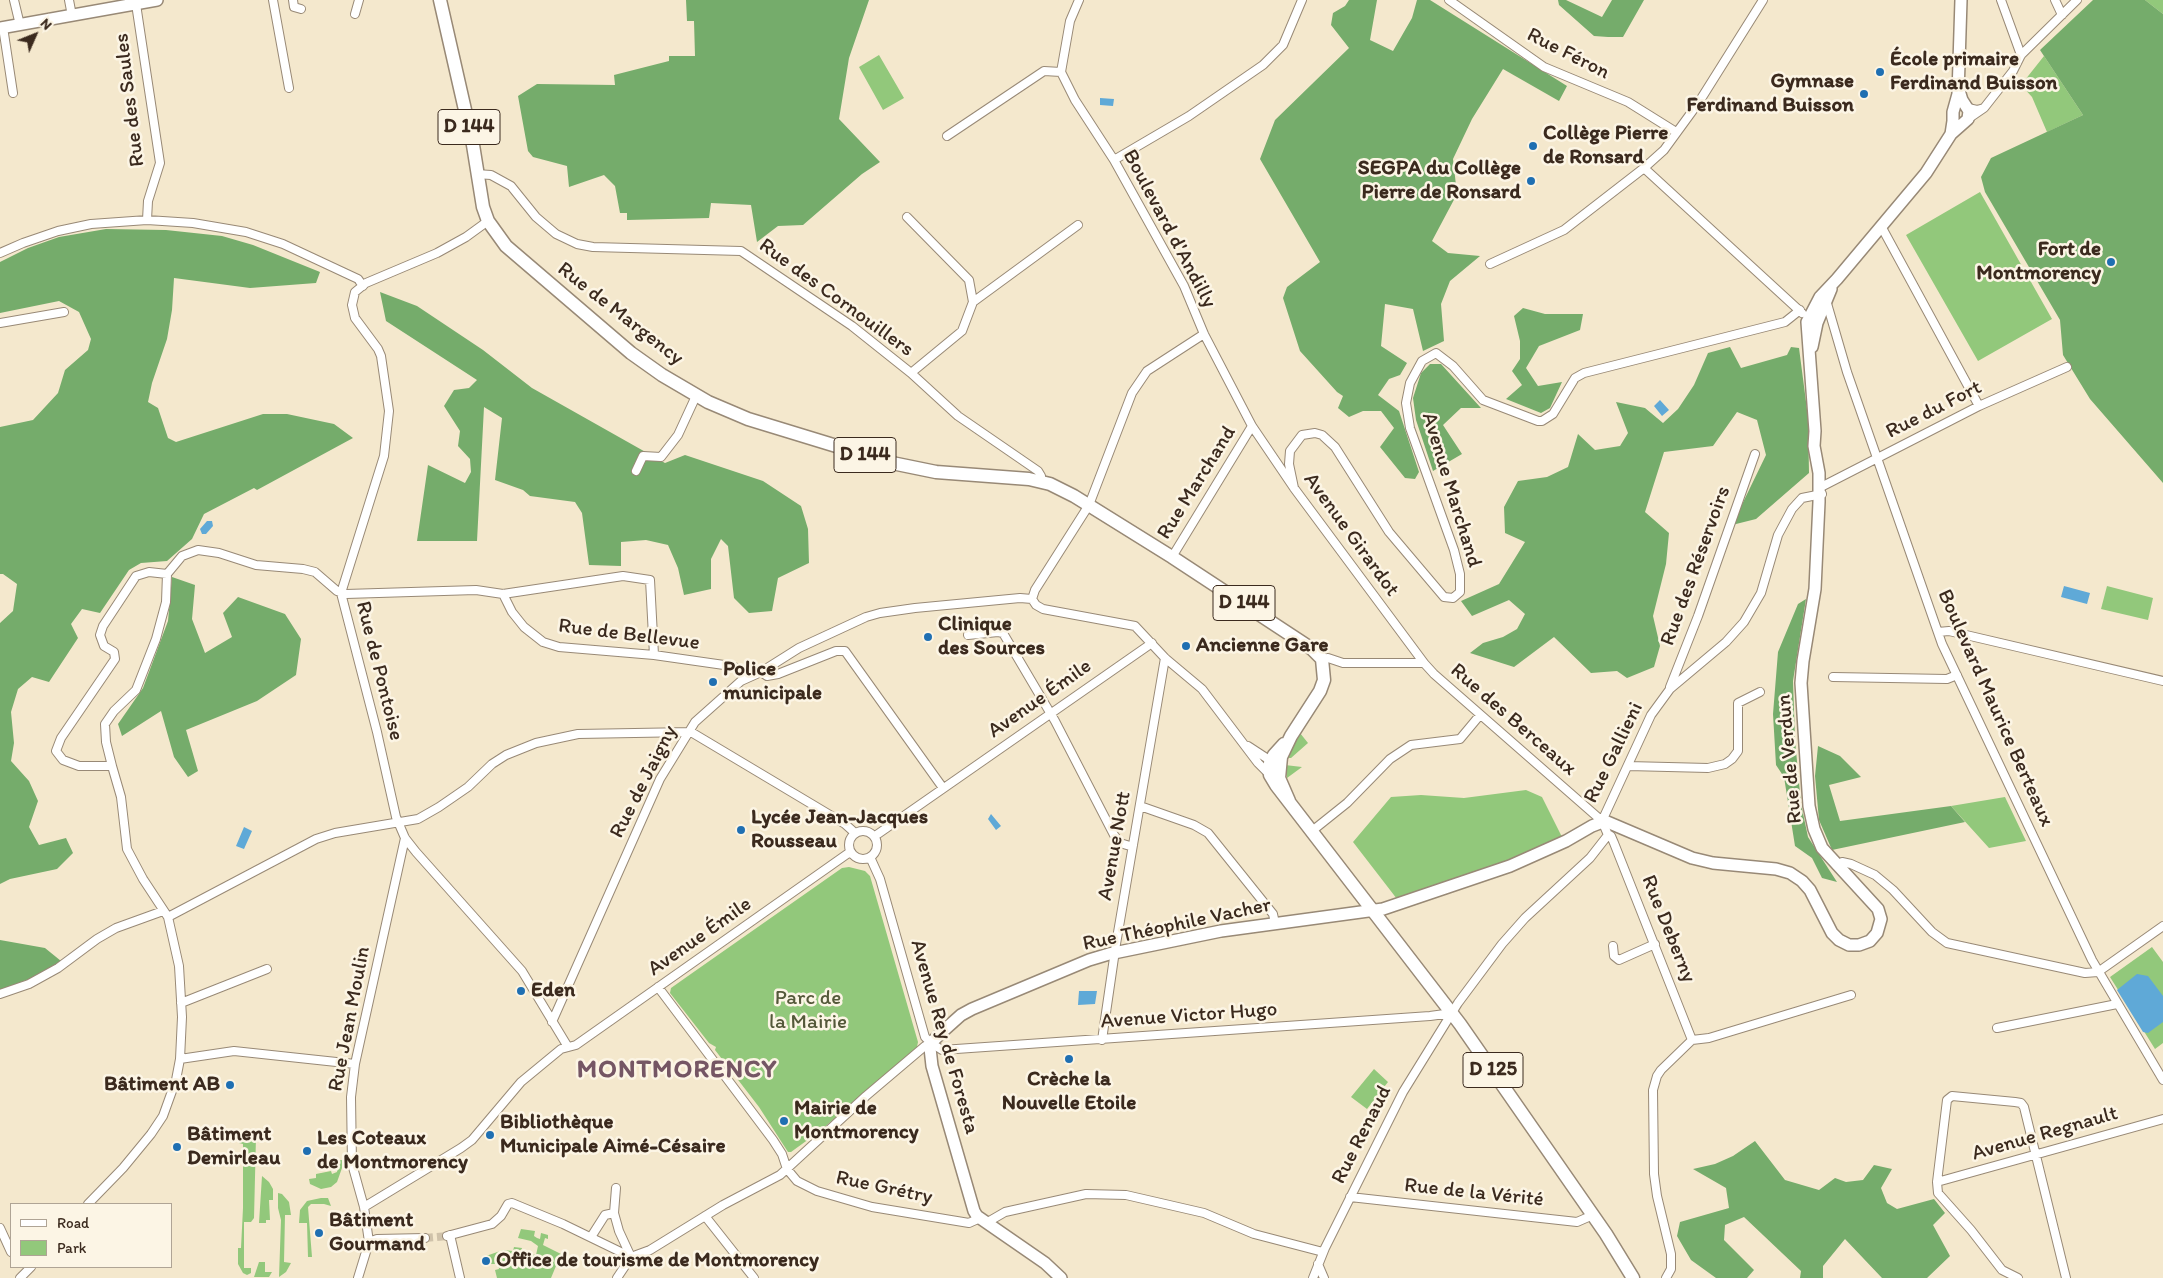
<!DOCTYPE html>
<meta charset="utf-8">
<style>
body{margin:0}
#map{position:relative;width:2163px;height:1278px;overflow:hidden;background:#f4e8cd;font-family:Itim,sans-serif}
canvas{display:block}
.legend{position:absolute;left:10px;top:1203px;width:162px;height:65px;box-sizing:border-box;background:#fcf5e5;border:1px solid #afa495;margin:0;padding:6px 9px;list-style:none;font-size:15px;color:#3b2a1e}
.legend li{display:flex;align-items:center;gap:10px;height:25px}
.legend b{width:25px;border:1px solid #afa495}
.north{position:absolute;left:10px;top:10px;width:50px;height:50px;-webkit-text-stroke:4px #fcf5e5;paint-order:stroke;rotate:46deg;font-size:14px;font-weight:700;line-height:20px;text-align:center;color:#3b2a1e}
.north::after{content:'';display:block;margin:auto;width:18px;height:22px;background:#3b2a1e;clip-path:polygon(50% 0,100% 100%,50% 72%,0 100%)}
</style>
<div id="map">
<canvas width="2163" height="1278"></canvas>
<ul class="legend">
<li><b style="height:6px;background:#fff"></b>Road</li>
<li><b style="height:14px;background:#92c87b"></b>Park</li>
</ul>
<div class="north">N</div>
</div>
<script>
const g = document.querySelector('canvas').getContext('2d');
g.lineJoin = 'round';
function paint(path, color) { g.fillStyle = color; g.fill(path, 'evenodd'); }
const poly = rows => new Path2D(rows.map(r => 'M' + r).join(''));
function strokePath(path, color, width, dash) { g.strokeStyle = color; g.lineWidth = width; g.lineCap = dash ? 'butt' : 'round'; g.setLineDash(dash || []); g.stroke(path); }
function write(font, color, halo, rows, align = 'center') {
  g.font = font + ' Itim,sans-serif'; g.lineWidth = 5; g.setLineDash([]); g.textBaseline = 'middle'; g.strokeStyle = halo; g.fillStyle = color; for (const [text, x, y, turn = 0] of rows) {
    g.save(); g.translate(x, y); g.rotate((+turn || 0) * Math.PI / 180); g.textAlign = isNaN(turn) ? turn : align; if (halo) g.strokeText(text, 0, 0); g.fillText(text, 0, 0); g.restore();
  }
}
paint(poly([
 [2145,0,2163,0,2163,14],
 [879,55,904,98,883,110,859,67],
 [2044,56,2083,115,2047,132,2032,97,2021,85],
 [1980,192,2052,319,1978,361,1906,235],
 [2107,586,2153,598,2148,620,2101,609],
 [1300,733,1308,743,1291,758,1289,758,1288,754],
 [1285,765,1302,767,1287,778],
 [1526,790,1542,797,1563,839,1511,862,1397,899,1353,842,1391,797,1421,795,1464,798],
 [2005,797,2026,841,1989,848,1951,806],
 [849,867,865,871,870,876,918,1042,917,1047,820,1131,791,1152,788,1152,759,1107,715,1050,716,1047,709,1043,670,993,671,988,688,976,842,868],
 [2152,947,2163,962,2163,1043,2155,1049,2110,977],
 [1374,1069,1388,1082,1367,1109,1351,1097],
 [251,1130,256,1136,254,1218,251,1222,244,1222,244,1268,251,1268,251,1273,247,1275,243,1273,238,1264,238,1248,241,1248,243,1208,243,1144,239,1143,244,1133],
 [339,1160,343,1160,342,1168,337,1182,331,1187,321,1189,310,1184,309,1179,316,1178,316,1174,331,1171,332,1174,337,1172],
 [262,1176,269,1182,273,1189,273,1200,269,1200,270,1220,266,1220,266,1223,259,1223],
 [278,1193,282,1194,289,1202,291,1215,285,1215,284,1262,291,1263,286,1272,279,1277,281,1220,278,1208],
 [321,1198,328,1198,331,1206,324,1204,311,1204,308,1207,312,1257,308,1257,307,1223,299,1223,300,1210,307,1201],
 [521,1229,535,1231,534,1236,537,1238,540,1239,541,1233,548,1235,548,1239,545,1238,543,1245,561,1254,551,1278,497,1278,495,1270,499,1269,498,1264,489,1264,486,1256,503,1250,513,1251,514,1247,522,1248,521,1252,536,1255,538,1246,531,1241,518,1238],
 [259,1262,265,1262,265,1272,272,1272,269,1277,254,1277]
]), '#92c87b');
paint(poly([
 [686,0,869,0,849,58,839,119,880,162,862,174,803,225,778,226,757,242,751,205,711,203,709,218,627,220,627,213,620,213,615,186,604,175,569,187,567,166,533,157,528,151,518,96,537,84,615,85,614,75,669,61,669,56,695,56,694,21,687,21],
 [1349,0,1377,0,1370,40,1393,51,1412,18,1417,0,1430,0,1567,86,1559,101,1503,69,1472,119,1453,159,1457,194,1432,241,1448,253,1480,256,1450,281,1441,304,1444,341,1423,351,1413,309,1385,304,1381,346,1407,363,1400,375,1389,379,1378,395,1399,411,1419,472,1415,479,1405,478,1380,447,1394,428,1381,411,1363,411,1349,417,1338,408,1343,396,1337,392,1300,351,1283,298,1287,287,1320,262,1260,159,1275,120,1349,48,1331,25,1333,13,1345,6],
 [1558,0,1566,0,1602,17,1612,0,1644,0,1623,37,1608,37,1594,36,1559,5],
 [2093,0,2145,0,2163,14,2163,483,2090,399,2063,355,2060,320,1985,192,1981,177,1991,158,2083,115,2040,50],
 [106,229,166,230,222,236,253,245,320,272,316,283,250,288,174,278,172,310,167,339,152,383,148,402,158,408,168,438,176,442,263,414,287,414,334,424,353,438,257,490,254,488,204,514,192,539,167,561,141,563,129,570,100,613,82,609,71,624,78,638,49,682,32,677,18,689,11,712,14,743,11,761,29,781,38,801,29,827,39,845,66,838,73,853,57,869,10,879,0,884,0,623,13,611,17,584,3,574,0,574,0,427,33,420,58,393,65,370,88,350,91,339,79,312,59,301,0,313,0,262,28,248,59,237],
 [380,292,417,306,483,350,532,388,665,463,685,455,763,481,801,506,808,529,809,563,778,578,772,611,749,613,734,598,728,546,721,539,711,559,711,589,684,595,678,568,668,545,646,540,621,542,621,566,589,565,582,513,575,502,530,496,523,490,495,480,502,418,484,407,477,541,417,541,428,465,465,483,471,472,470,459,458,446,460,431,444,406,454,390,469,388,477,380,386,321],
 [1523,308,1545,314,1583,314,1580,330,1539,346,1526,368,1538,386,1562,382,1550,408,1541,413,1506,399,1522,385,1512,371,1520,359,1520,341,1514,316],
 [1730,347,1741,368,1787,355,1791,347,1799,348,1808,417,1809,473,1756,519,1732,525,1766,455,1757,420,1737,412,1713,446,1664,452,1645,512,1669,533,1666,564,1653,616,1660,646,1654,667,1627,678,1617,671,1591,673,1554,637,1514,667,1470,653,1483,643,1503,637,1517,629,1525,614,1509,600,1472,616,1461,601,1499,584,1525,542,1505,533,1504,507,1518,481,1547,477,1568,467,1578,434,1595,450,1620,446,1628,433,1616,402,1645,408,1663,423,1678,409,1694,385,1708,353],
 [1430,364,1441,364,1481,408,1461,408,1443,425,1462,454,1433,471,1416,420,1413,398,1421,373],
 [172,577,195,585,192,619,205,653,232,637,223,613,238,597,285,614,301,639,296,675,257,701,186,730,198,771,188,777,174,757,161,711,122,736,118,724,143,688,168,621],
 [1806,599,1793,681,1795,740,1801,804,1808,837,1837,882,1822,878,1812,858,1795,846,1784,777,1776,765,1773,714,1778,652,1798,604],
 [1818,746,1840,756,1861,777,1829,785,1840,821,1951,806,1965,822,1832,850,1819,820,1815,776],
 [0,940,45,948,61,961,32,978,0,990],
 [1755,1141,1785,1180,1819,1190,1835,1178,1846,1182,1863,1180,1874,1165,1892,1169,1881,1188,1887,1203,1897,1209,1934,1199,1945,1213,1933,1225,1950,1256,1927,1278,1882,1278,1845,1239,1823,1266,1823,1278,1800,1278,1801,1271,1744,1217,1725,1225,1724,1240,1754,1270,1747,1278,1716,1278,1691,1260,1677,1236,1680,1222,1729,1208,1726,1188,1693,1169,1715,1164,1733,1156]
]), '#75ac6b');
paint(poly([
 [1100,98,1114,99,1113,106,1100,105],
 [1660,400,1669,410,1662,416,1654,406],
 [207,521,212,521,213,526,206,534,202,534,200,529],
 [2064,586,2090,593,2087,604,2061,597],
 [991,814,1001,826,996,830,988,819],
 [244,827,252,831,244,849,236,846],
 [2137,974,2148,976,2163,996,2163,1022,2148,1033,2143,1032,2117,990],
 [1079,991,1097,991,1095,1004,1078,1005]
]), '#5fa9d7');
strokePath(poly([
 [425,1238,447,1236]
]), '#cfc2aa', 8, [8, 4]);
const street = poly([
 [14,0,20,25],
 [69,0,72,16],
 [273,0,289,88],
 [293,0,294,7,301,9],
 [1079,0,1070,21,1061,72,1075,100,1114,160,1184,286,1204,334,1252,426,1294,488,1424,663,1343,663,1328,658,1322,659],
 [1449,0,1544,67,1628,102,1676,132],
 [1763,0,1699,102,1664,150,1644,168,1802,313],
 [2001,0,2021,55],
 [2055,0,2062,15],
 [136,4,160,163,148,201,147,220],
 [355,14,359,0],
 [3,27,13,93],
 [1984,108,2013,71,2021,55,2077,0],
 [1968,119,1984,108,1977,110,1968,108],
 [947,136,1044,71,1061,72],
 [1114,160,1189,116,1263,65,1283,45,1302,0],
 [476,174,491,175,511,186,536,217,556,234,577,244,593,247,741,251,852,326,911,373,958,416,1038,471,1041,476,1041,481],
 [907,217,969,280,973,302,962,331,911,373],
 [488,221,466,237,437,253,366,283,355,292,352,305,355,318,378,349,381,356,389,411,384,456,341,593,377,732,396,817,405,838,416,852,522,971,568,1047],
 [1881,226,1979,406],
 [0,253,23,243,58,231,91,224,147,220,193,223,246,232,283,244,358,279,363,286],
 [1490,264,1564,230,1644,168],
 [1826,300,1847,372,1942,644,2092,960,2163,1080],
 [973,302,1078,225],
 [0,323,64,312],
 [636,471,643,456,661,457,678,435,696,396],
 [1294,488,1289,464,1290,451,1302,435,1315,433,1322,435,1335,447,1389,532,1444,597,1453,598,1460,592,1460,574,1454,550,1410,428,1406,403,1410,383,1422,361,1436,353,1453,366,1483,400,1538,421,1542,421,1553,414,1575,378,1584,373,1785,322,1800,310],
 [1819,488,1979,406,2067,367],
 [1172,557,1252,426],
 [167,574,166,602,156,639,136,690,114,711,105,724,106,742,112,766,79,766,63,760,56,751,61,738,115,659,114,652,104,646,100,635,103,626,136,576,149,572,167,574,182,556,198,550,219,553,256,565,303,569,315,572,337,591,346,594,476,590,503,594,623,576,650,580,654,655],
 [503,594,512,612,524,627,543,642,559,647,654,655,731,666,754,674],
 [1032,599,1035,590,1089,505,1132,393,1147,371,1204,334],
 [1032,599,1036,605,1043,609,1135,626,1165,658,1202,689,1258,763,1270,775],
 [1938,632,1949,631,2163,681],
 [968,635,998,632,1003,633,1055,721,1114,835,1120,843,1130,846,1133,845],
 [761,672,767,676,778,674,836,651,845,651,943,788],
 [1833,677,1947,679,1957,675],
 [1670,687,1698,616,1755,454],
 [1248,746,1274,763],
 [1628,766,1708,768,1725,764,1732,759,1738,751,1738,703,1760,692],
 [1140,806,1194,825,1208,833,1273,914,1275,923],
 [1602,821,1651,715,1670,689,1726,642,1744,622,1761,593,1778,535,1792,509,1802,498,1822,494],
 '849 845a14 14 0 1 1 28 0a14 14 0 1 1-28 0Z',
 [1312,831,1347,803,1390,759,1411,745,1460,739,1480,715],
 [1608,834,1611,836,1614,843,1692,1040],
 [875,836,1152,643],
 [870,857,880,879,925,1037,931,1043,942,1050,1430,1016,1452,1013],
 [1836,865,1842,862,1851,864,1875,875,1893,890,1932,932,1947,943,2085,973,2098,972,2163,926],
 [168,917,316,839,335,833,418,819,439,807,468,787,492,764,506,755,536,743,578,734,691,732,845,824,855,833],
 [1613,946,1614,956,1619,960,1655,944],
 [658,987,773,1140,782,1154,787,1169,797,1181,817,1191,872,1207,969,1223,980,1218],
 [0,994,29,984,58,968,97,939,116,928,163,911],
 [181,1003,267,969],
 [552,1022,660,779,695,722,741,681,761,672,799,648,866,617,880,613,915,608,1020,598,1032,599],
 [1997,1028,2117,1004],
 [1102,1040,1116,944,1165,658],
 [1692,1040,1709,1038,1851,995],
 [180,1059,234,1051,355,1064],
 [1937,1182,2163,1119],
 [1350,1197,1577,1222,1593,1215],
 [88,1204,123,1168,151,1134,163,1116,176,1080,180,1059,182,1017,179,966,168,917,143,879,127,849,121,797,112,766],
 [364,1207,461,1148,472,1140,521,1082,561,1049,576,1045,850,852],
 [614,1213,616,1188],
 [705,1216,754,1278],
 [986,1223,1005,1212,1086,1194,1126,1195,1204,1213,1254,1234,1323,1252],
 [0,1228,11,1252],
 [450,1235,460,1278],
 [447,1236,492,1224,501,1216,508,1204,512,1203,563,1224,631,1257],
 [591,1237,605,1215,614,1213,619,1231,631,1257],
 [369,1242,377,1239,425,1238],
 [631,1257,650,1250,723,1205,780,1175,866,1096,925,1046,931,1043],
 [1318,1264,1324,1278],
 [20,1278,31,1267],
 [358,1278,369,1242,364,1207,352,1164,351,1097,355,1064,405,838],
 [617,1278,631,1257],
 [1313,1278,1325,1248,1403,1092,1458,1003,1502,944,1525,918,1590,858,1608,835,1602,821,1434,674,1424,663],
 [1666,1278,1671,1269,1671,1254,1657,1196,1654,1174,1653,1090,1657,1076,1661,1070,1692,1040],
 [2018,1278,2002,1270,1971,1230,1938,1193,1937,1182,1947,1100,1952,1096,2015,1102,2021,1103,2024,1107,2066,1278]
]);
const secondary = poly([
 [0,28,157,0],
 [1951,134,1953,121,1953,112,1958,94,1961,0],
 [1812,347,1817,323,1831,289],
 [1061,1278,1045,1263,977,1216,974,1211,932,1066,930,1048,931,1043,942,1032,961,1015,972,1009,1089,960,1109,954,1221,931,1383,909,1510,866,1566,841,1592,826,1605,821,1692,858,1713,863,1776,869,1790,873,1802,881,1810,890,1832,933,1839,940,1849,945,1859,945,1870,941,1877,933,1881,919,1878,909,1822,848,1814,829,1809,806,1801,683,1803,661,1815,589,1819,502,1819,473,1814,446,1815,431,1807,322,1820,297,1837,279,1926,173,1951,134,1968,119,1969,111,1962,100,1958,87]
]);
const primary = poly([
 [440,0,473,145,483,207,488,221,506,246,631,353,662,375,708,402,748,419,892,463,936,472,1029,479,1050,484,1074,496,1172,557,1312,649,1322,659,1324,680,1320,691,1291,736,1281,757,1279,778,1289,801],
 [1284,744,1274,755,1270,763,1270,775,1276,785,1460,1024,1606,1234,1633,1278]
]);
strokePath(street, '#988976', 10);
strokePath(secondary, '#988976', 14);
strokePath(primary, '#988976', 15);
strokePath(street, '#fff', 8);
strokePath(secondary, '#fff', 11);
strokePath(primary, '#fff', 12);
for (const [x, y, r, color] of [
 [1880,72,5,"#1f6fb2"],
 [1864,94,5,"#1f6fb2"],
 [1533,146,5,"#1f6fb2"],
 [1531,181,5,"#1f6fb2"],
 [2111,262,5,"#1f6fb2"],
 [928,637,5,"#1f6fb2"],
 [1186,646,5,"#1f6fb2"],
 [713,682,5,"#1f6fb2"],
 [741,830,5,"#1f6fb2"],
 [521,991,5,"#1f6fb2"],
 [1069,1059,5,"#1f6fb2"],
 [230,1085,5,"#1f6fb2"],
 [784,1121,5,"#1f6fb2"],
 [490,1135,5,"#1f6fb2"],
 [177,1147,5,"#1f6fb2"],
 [307,1151,5,"#1f6fb2"],
 [319,1233,5,"#1f6fb2"],
 [486,1261,5,"#1f6fb2"]
]) { const dot = new Path2D(); dot.arc(x, y, r, 0, 2 * Math.PI); g.fillStyle = color; g.fill(dot); strokePath(dot, '#fcf5e5', 2); }
for (const [x, y, w] of [
 [469,127,62],
 [865,455,62],
 [1244,603,62],
 [1493,1070,60]
]) { const box = new Path2D(); box.roundRect(x - w / 2, y - 17.5, w, 35, 4); g.fillStyle = '#fcf5e5'; g.fill(box); strokePath(box, '#3b2a1e', 1); }
write('bold 20px', '#3b2a1e', null, [
 ["D 144",469,127],
 ["D 144",865,455],
 ["D 144",1244,603],
 ["D 125",1493,1070]
]);
write('21px', '#3b2a1e', '#fcf5e5', [
 ["Rue Féron",1568,54,27],
 ["Rue des Saules",130,100,-97],
 ["Boulevard d'Andilly",1169,229,62],
 ["Rue des Cornouillers",836,298,36],
 ["Rue de Margency",620,314,38],
 ["Rue du Fort",1934,410,-27],
 ["Rue Marchand",1197,483,-58],
 ["Avenue Marchand",1451,490,73],
 ["Avenue Girardot",1351,535,54],
 ["Rue des Réservoirs",1696,566,-70],
 ["Rue de Bellevue",629,635,7],
 ["Rue de Pontoise",379,671,76],
 ["Avenue Émile",1040,699,-35],
 ["Boulevard Maurice Berteaux",1995,708,66],
 ["Rue des Berceaux",1513,720,41],
 ["Rue Gallieni",1614,753,-64],
 ["Rue de Verdun",1790,759,-95],
 ["Rue de Jaigny",644,782,-63],
 ["Avenue Nott",1115,846,-80],
 ["Rue Théophile Vacher",1177,925,-12],
 ["Rue Deberny",1668,929,68],
 ["Avenue Émile",700,937,-35],
 ["Avenue Victor Hugo",1189,1016,-4],
 ["Rue Jean Moulin",350,1019,-79],
 ["Avenue Rey de Foresta",944,1037,74],
 ["Avenue Regnault",2045,1134,-16],
 ["Rue Renaud",1362,1135,-63],
 ["Rue Grétry",884,1188,12],
 ["Rue de la Vérité",1474,1193,6]
]);
write('bold 21px', '#3b2a1e', '#fcf5e5', [
 ["École primaire",1890,60],
 ["Ferdinand Buisson",1890,84],
 ["Gymnase",1854,82,"right"],
 ["Ferdinand Buisson",1854,106,"right"],
 ["Collège Pierre",1543,134],
 ["de Ronsard",1543,158],
 ["SEGPA du Collège",1521,169,"right"],
 ["Pierre de Ronsard",1521,193,"right"],
 ["Fort de",2101,250,"right"],
 ["Montmorency",2101,274,"right"],
 ["Clinique",938,625],
 ["des Sources",938,649],
 ["Ancienne Gare",1196,646],
 ["Police",723,670],
 ["municipale",723,694],
 ["Lycée Jean-Jacques",751,818],
 ["Rousseau",751,842],
 ["Eden",531,991],
 ["Crèche la",1069,1080,"center"],
 ["Nouvelle Etoile",1069,1104,"center"],
 ["Bâtiment AB",220,1085,"right"],
 ["Mairie de",794,1109],
 ["Montmorency",794,1133],
 ["Bibliothèque",500,1123],
 ["Municipale Aimé-Césaire",500,1147],
 ["Bâtiment",187,1135],
 ["Demirleau",187,1159],
 ["Les Coteaux",317,1139],
 ["de Montmorency",317,1163],
 ["Bâtiment",329,1221],
 ["Gourmand",329,1245],
 ["Office de tourisme de Montmorency",496,1261]
], 'left');
write('21px', '#55593a', '#fcf5e5', [
 ["Parc de",808,999],
 ["la Mairie",808,1023]
]);
g.letterSpacing = '1px';
write('bold 26px', '#755664', '#fcf5e5', [
 ["MONTMORENCY",677,1070]
]);
g.letterSpacing = '0px';
</script>
